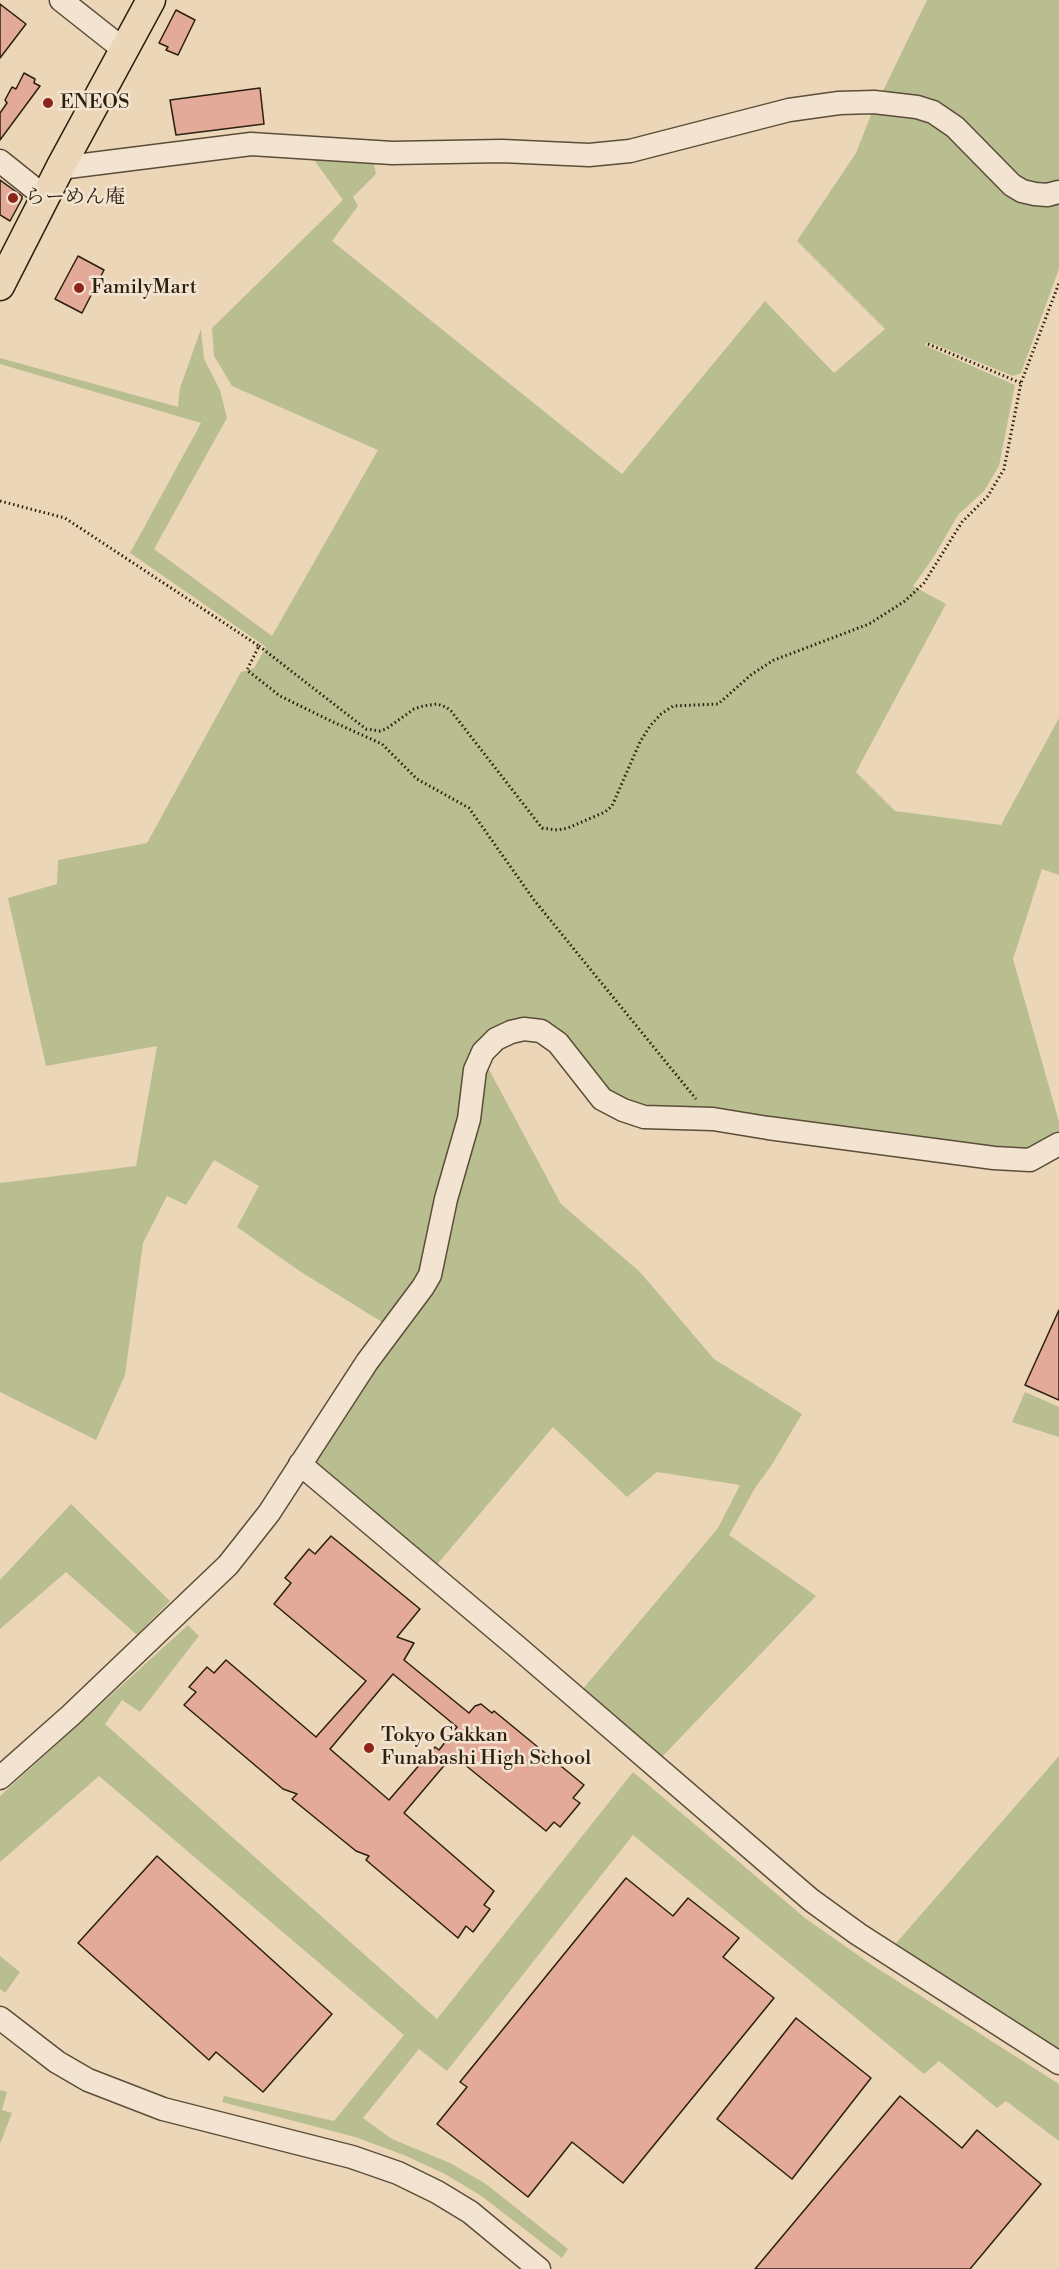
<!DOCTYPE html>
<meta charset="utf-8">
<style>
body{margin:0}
canvas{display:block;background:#ecd6b8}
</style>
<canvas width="1059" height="2269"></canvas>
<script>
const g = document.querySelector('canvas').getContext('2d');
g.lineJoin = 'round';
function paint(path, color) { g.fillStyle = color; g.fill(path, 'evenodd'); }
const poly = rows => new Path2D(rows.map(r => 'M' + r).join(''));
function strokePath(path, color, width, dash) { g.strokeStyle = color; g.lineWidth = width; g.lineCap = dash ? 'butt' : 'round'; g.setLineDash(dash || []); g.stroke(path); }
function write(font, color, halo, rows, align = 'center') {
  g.font = font + ' "Libre Bodoni","Noto Serif JP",serif'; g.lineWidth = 5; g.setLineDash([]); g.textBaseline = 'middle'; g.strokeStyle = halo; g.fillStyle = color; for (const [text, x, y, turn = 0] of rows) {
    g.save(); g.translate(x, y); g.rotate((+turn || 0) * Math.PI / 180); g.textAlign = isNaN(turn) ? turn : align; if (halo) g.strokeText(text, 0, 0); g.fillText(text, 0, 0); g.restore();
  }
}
paint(poly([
 [927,0,1059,0,1059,185,1024,186,970,131,881,95],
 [874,107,932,117,1011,191,1059,198,1059,269,1021,373,1013,376,929,342,924,345,1015,385,999,466,984,491,958,515,933,558,913,586,946,604,856,772,895,811,1001,825,1059,718,1059,875,1042,869,1013,959,1059,1122,1059,1132,1022,1153,635,1106,611,1096,572,1048,509,1023,461,1117,423,1272,387,1325,301,1272,237,1227,259,1186,214,1160,186,1205,167,1196,143,1243,125,1375,96,1440,0,1392,0,1183,136,1166,157,1046,46,1066,8,898,57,884,58,860,147,843,241,672,254,668,266,647,130,553,201,423,0,364,0,358,178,407,180,388,201,329,204,359,220,390,227,418,154,549,272,636,378,450,232,386,214,356,212,328,343,200,312,157,373,160,376,174,353,197,358,206,332,241,622,474,765,301,834,373,885,329,797,241,856,153],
 [485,1062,561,1204,640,1272,714,1359,802,1414,771,1466,755,1488,729,1535,816,1596,661,1758,582,1690,718,1528,740,1485,657,1472,627,1497,553,1427,435,1567,319,1473,313,1456,434,1282],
 [1025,1392,1059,1407,1059,1437,1012,1422],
 [71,1504,170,1601,137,1635,66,1572,0,1629,0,1580],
 [188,1625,199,1636,140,1712,122,1700,105,1724,437,2019,633,1772,805,1918,869,1963,1059,2084,1059,2141,1006,2101,997,2108,939,2061,924,2074,633,1835,447,2071,419,2049,363,2118,392,2139,450,2163,486,2184,568,2249,562,2258,480,2195,445,2174,404,2155,355,2137,222,2102,224,2096,334,2121,404,2035,99,1776,0,1862,0,1796],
 [1059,1756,1059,2053,891,1949],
 [0,1956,20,1972,5,1993,0,1989],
 [0,2090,7,2092,2,2110,12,2113,0,2144]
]), '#b8be8f');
const building = poly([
 [0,4,26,24,0,58,0,4],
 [176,10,195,20,178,55,166,50,168,47,159,43,176,10],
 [24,73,35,79,34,83,40,86,0,140,0,113,7,103,5,100,12,87,16,89,24,73],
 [260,88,264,124,176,135,170,100,260,88],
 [0,180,22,196,22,199,10,221,0,215,0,180],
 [78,256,104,270,82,313,55,299,78,256],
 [1059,1310,1059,1400,1025,1385,1059,1310],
 [331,1536,420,1609,397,1637,414,1643,404,1660,469,1713,475,1706,481,1704,492,1713,494,1711,584,1785,573,1798,580,1803,560,1827,554,1822,546,1831,453,1755,404,1813,494,1891,484,1905,490,1909,473,1932,466,1926,458,1938,366,1860,369,1856,356,1851,292,1799,297,1794,283,1789,184,1705,196,1692,189,1687,207,1667,214,1673,226,1660,316,1737,366,1681,274,1604,291,1583,285,1578,309,1549,315,1554,331,1536],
 [393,1674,457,1727,439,1750,435,1747,389,1800,330,1749,393,1674],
 [157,1856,332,2014,263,2092,216,2052,209,2060,78,1943,157,1856],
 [626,1878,673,1916,688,1898,739,1938,723,1957,774,1998,623,2183,572,2142,528,2197,437,2124,467,2087,460,2082,626,1878],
 [796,2018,871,2078,792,2179,717,2119,796,2018],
 [900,2096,962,2148,977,2130,1041,2184,970,2269,755,2269,900,2096]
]);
paint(building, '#e4aa99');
strokePath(building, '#2b1f0e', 1.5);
const minor = poly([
 [61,0,123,49],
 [0,161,45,197],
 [60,168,251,144,392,153,502,151,589,155,630,151,789,110,839,103,874,102,917,107,933,112,955,127,1012,185,1022,191,1035,194,1047,195,1059,192],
 [300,1464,516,1646,811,1900,858,1934,1059,2063],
 [0,1778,71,1715,228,1565,269,1513,367,1362,423,1287,430,1275,446,1199,469,1119,475,1070,483,1052,496,1039,511,1032,524,1029,541,1031,558,1043,602,1099,623,1110,644,1117,713,1119,768,1128,994,1158,1030,1160,1059,1144],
 [0,2018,57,2062,88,2080,163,2109,352,2157,398,2173,437,2192,470,2212,539,2269]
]);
const major = poly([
 [0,286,60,168,151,0]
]);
strokePath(minor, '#5b4d38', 25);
strokePath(major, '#2b1f0e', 31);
strokePath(poly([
 [928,344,1021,383],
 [0,501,65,518,259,646,247,670,280,696,331,721,382,744,417,779,469,808,534,900,696,1099],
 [259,646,366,729,380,731,386,729,414,709,423,706,437,704,446,707,451,711,542,828,557,830,568,828,605,812,612,806,640,742,650,726,661,714,673,706,718,704,752,674,774,660,869,624,905,601,924,583,962,522,988,496,1004,469,1021,383,1059,283]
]), '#2b1f0e', 3, [1.5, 3]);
strokePath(minor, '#f3e4d1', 22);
strokePath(major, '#ecd6b8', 28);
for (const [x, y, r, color] of [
 [48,103,6,"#8f2418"],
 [13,198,6,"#8f2418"],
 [79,288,6,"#8f2418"],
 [369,1748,6,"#8f2418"]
]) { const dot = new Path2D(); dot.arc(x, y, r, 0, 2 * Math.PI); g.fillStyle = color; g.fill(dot); strokePath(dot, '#f3e4d1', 2); }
write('20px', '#2b1f0e', '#f3e4d1', [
 ["ENEOS",60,103],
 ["らーめん庵",25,198],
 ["FamilyMart",91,288],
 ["Tokyo Gakkan",381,1736],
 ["Funabashi High School",381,1759]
], 'left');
</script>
